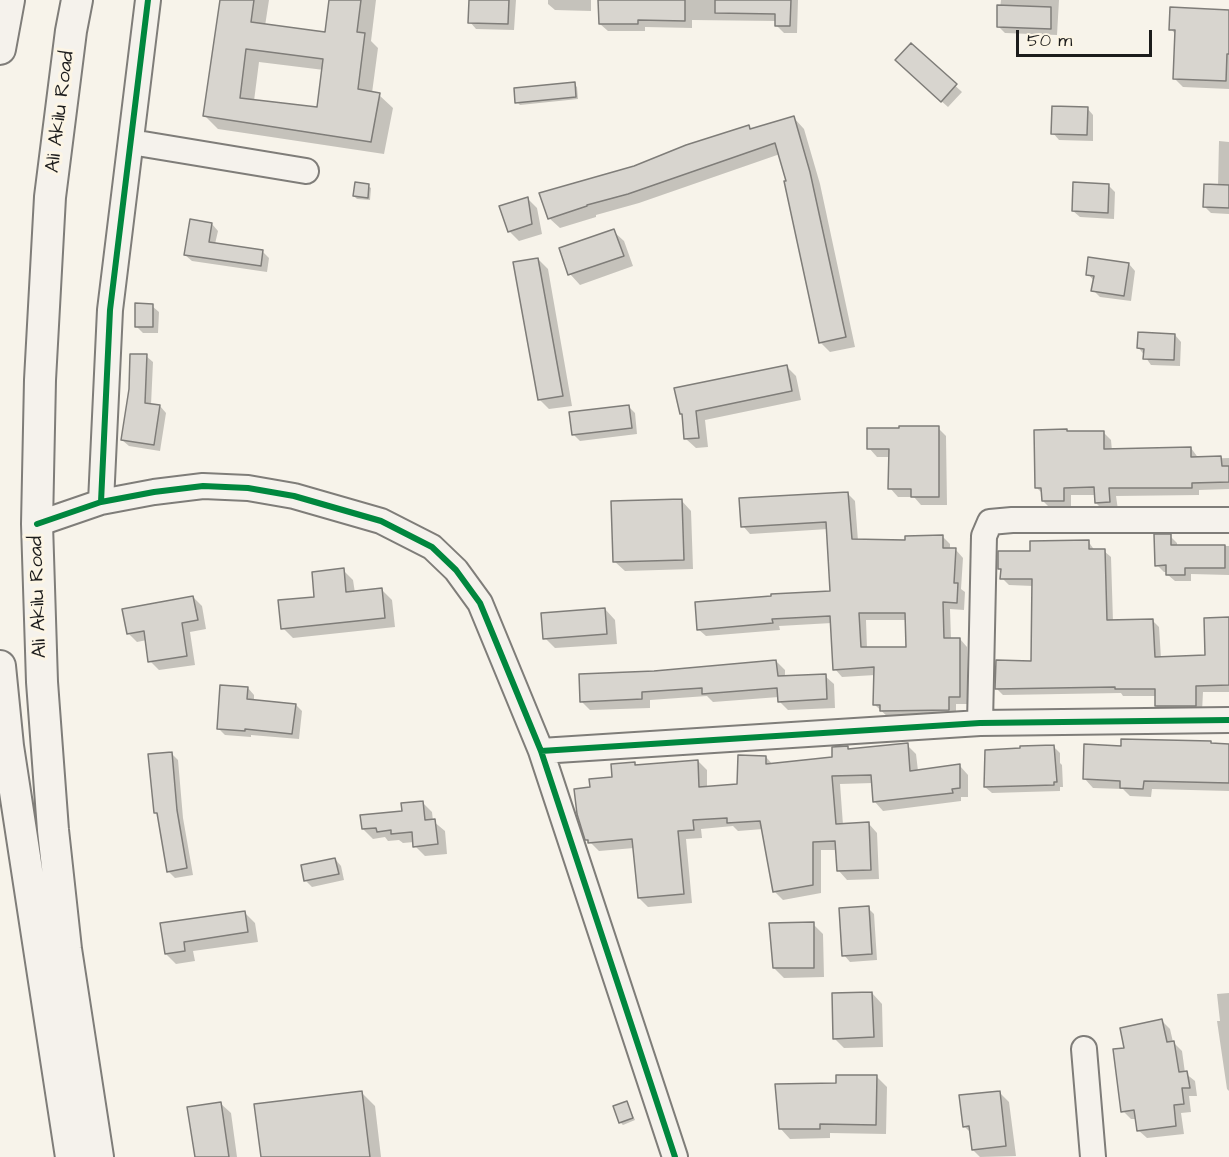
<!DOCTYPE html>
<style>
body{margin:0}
#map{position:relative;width:1229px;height:1157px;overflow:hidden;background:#f7f3ea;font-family:"Architects Daughter",sans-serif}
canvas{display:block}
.scale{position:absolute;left:1016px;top:30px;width:136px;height:27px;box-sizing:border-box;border:3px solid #1c1c1c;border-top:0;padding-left:8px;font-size:18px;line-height:21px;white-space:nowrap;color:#1c1c1c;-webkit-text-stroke:4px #fcf5e5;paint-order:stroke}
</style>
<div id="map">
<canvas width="1229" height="1157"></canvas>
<div class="scale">50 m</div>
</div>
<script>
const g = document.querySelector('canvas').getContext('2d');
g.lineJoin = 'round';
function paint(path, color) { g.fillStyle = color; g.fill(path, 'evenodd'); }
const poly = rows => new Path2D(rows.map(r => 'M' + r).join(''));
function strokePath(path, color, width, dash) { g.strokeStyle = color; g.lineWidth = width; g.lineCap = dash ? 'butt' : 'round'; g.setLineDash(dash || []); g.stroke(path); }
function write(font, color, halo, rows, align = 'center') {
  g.font = font + ' "Architects Daughter",sans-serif'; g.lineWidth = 6; g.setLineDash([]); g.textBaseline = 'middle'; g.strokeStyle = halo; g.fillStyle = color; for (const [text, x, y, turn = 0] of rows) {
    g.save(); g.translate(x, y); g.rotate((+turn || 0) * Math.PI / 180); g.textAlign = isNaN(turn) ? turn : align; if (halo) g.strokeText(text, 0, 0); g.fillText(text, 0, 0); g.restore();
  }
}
paint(poly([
 [222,0,269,0,265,26,326,34,330,0,376,0,371,41,378,48,372,93,379,95,393,108,384,154,218,129,204,115],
 [259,62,324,70,319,109,254,101],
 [470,0,516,0,514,30,476,29,470,22],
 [548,0,591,0,591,11,555,10,548,4],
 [600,0,798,0,797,33,784,33,776,25,776,21,692,20,692,28,645,27,645,31,608,31,600,24],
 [1001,0,1059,0,1057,35,1005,33,998,26],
 [1229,11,1229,89,1183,87,1174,78,1176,35,1171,29],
 [911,45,962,92,948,107,903,67],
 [574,84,577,87,578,99,520,105,517,102],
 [1087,108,1093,115,1093,141,1059,140,1053,133],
 [794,118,804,129,820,184,855,347,830,352,820,342,788,182,780,154,639,203,596,215,596,217,560,228,549,218,635,167,748,126,752,130],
 [1219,141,1229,142,1229,214,1211,213,1205,207,1218,186],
 [1108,185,1115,192,1114,219,1080,217,1073,211],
 [368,186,371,188,370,200,357,199,354,196],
 [527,198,537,208,542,234,519,241,509,231],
 [212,224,218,231,215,244,262,251,269,258,267,272,192,261,185,255],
 [613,231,624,241,633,266,580,285,570,274],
 [538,259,548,269,572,406,549,409,539,399],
 [1129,264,1135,271,1131,301,1100,297,1093,290,1094,281,1088,274],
 [152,306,159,312,158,333,143,333,136,326],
 [1175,335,1181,342,1180,366,1151,365,1139,348],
 [146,356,153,362,151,405,160,406,166,413,160,451,129,446,122,440],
 [786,366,796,376,801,400,705,420,708,447,696,448,686,439,683,415,681,414],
 [628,406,635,413,637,434,580,441,574,435],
 [938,428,946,436,947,505,921,505,914,497,898,497,890,488,890,457,877,457,869,448],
 [1103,432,1111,440,1112,451,1191,448,1199,459,1229,458,1229,489,1199,490,1199,495,1116,496,1118,510,1104,511,1096,503,1096,495,1071,495,1071,508,1051,509,1043,501,1043,494,1036,487],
 [847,493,855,501,858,541,906,541,942,536,950,544,950,550,956,550,963,558,961,589,965,592,964,610,950,609,951,639,960,639,967,647,967,704,956,704,956,717,889,718,875,705,875,675,842,677,835,669,832,623,779,626,780,630,706,636,698,629,832,593,828,529,750,534,743,526],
 [866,620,907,620,907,649,867,649],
 [681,500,691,511,693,569,625,571,614,561],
 [1170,536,1177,543,1177,546,1229,546,1229,575,1191,574,1191,581,1175,581,1168,575,1168,572,1164,572,1157,565],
 [1088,541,1095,551,1104,551,1111,557,1113,622,1152,620,1159,627,1161,658,1206,657,1229,619,1229,692,1203,692,1202,712,1163,713,1156,706,1157,696,1123,696,1121,693,1003,695,996,688,1033,663,1033,586,1009,585,1002,578,1002,571,999,568,1032,553],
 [343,570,353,580,355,593,382,590,392,600,395,627,293,638,283,628],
 [193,597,202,606,206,629,190,632,195,665,159,670,150,661,147,640,137,642,128,633],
 [605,609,615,620,617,644,555,648,545,638],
 [776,661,785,670,785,678,825,676,834,684,835,708,788,710,779,701,779,697,713,702,707,696,650,700,650,708,590,710,581,701,654,673],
 [248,688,254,695,254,701,296,705,302,711,299,739,251,735,251,737,225,735,219,729],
 [907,745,916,754,918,771,960,766,968,775,968,797,961,797,961,801,883,811,875,802,873,783,840,784,843,825,869,824,877,833,879,879,847,880,839,871,837,850,821,850,821,893,783,900,774,891,763,829,738,831,733,826,701,829,702,838,686,839,692,903,648,907,639,898,634,848,599,851,587,839,591,788,614,778,635,764,637,766,698,761,707,770,707,787,739,785,766,757,773,765,834,758,847,747,850,750],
 [1213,745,1229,746,1229,791,1152,789,1151,797,1130,796,1123,789,1093,788,1085,779,1123,747],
 [1054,747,1060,753,1060,763,1062,765,1063,787,1060,787,1060,791,992,793,985,787],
 [171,753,178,760,183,818,193,875,175,878,168,871,158,815,156,812],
 [422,802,432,812,433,821,445,831,447,854,425,856,415,846,414,842,403,843,399,840,388,841,385,837,373,839,363,829],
 [335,859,341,866,344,880,312,887,306,881,302,866],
 [868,908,874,914,877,960,850,962,844,955],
 [245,913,255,923,258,942,193,951,195,961,176,964,166,954,162,925],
 [813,924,823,934,824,977,784,978,774,968],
 [872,993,882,1004,883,1047,844,1048,834,1038],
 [1229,993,1229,1091,1227,1089,1217,1021,1220,1021,1217,994],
 [1162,1021,1170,1029,1173,1042,1182,1051,1185,1073,1195,1081,1197,1096,1189,1096,1191,1112,1181,1113,1184,1134,1147,1138,1138,1130,1137,1119,1131,1119,1123,1111,1126,1049],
 [877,1077,887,1087,886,1134,830,1133,830,1138,790,1139,780,1128,837,1085],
 [999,1092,1009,1102,1016,1156,980,1157,973,1150,971,1133,964,1126],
 [362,1093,375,1106,381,1157,262,1157],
 [220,1103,231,1113,237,1157,196,1157],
 [627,1103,635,1120,623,1125,620,1122]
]), '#0003');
const building = poly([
 [220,0,254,0,251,22,325,32,329,0,361,0,357,32,365,33,358,89,380,93,371,142,203,116,220,0],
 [246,49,323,59,317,107,240,98,246,49],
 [469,0,509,0,508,24,468,23,469,0],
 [598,0,685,0,685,21,638,20,638,24,599,24,598,0],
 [715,0,791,0,790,26,775,26,775,14,715,13,715,0],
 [997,5,1051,7,1051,29,997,27,997,5],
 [1170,7,1229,10,1229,54,1227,54,1226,81,1173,79,1175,30,1169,30,1170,7],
 [911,43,957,84,941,102,895,60,911,43],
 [575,82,576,97,515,103,514,88,575,82],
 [1052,106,1088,107,1087,135,1051,134,1052,106],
 [794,116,810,172,846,337,819,343,784,181,786,181,775,143,628,194,587,205,587,206,548,219,539,193,634,166,686,145,749,125,750,129,794,116],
 [355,182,369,184,368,198,353,196,355,182],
 [1073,182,1109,184,1108,213,1072,211,1073,182],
 [1204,184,1229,185,1229,208,1203,207,1204,184],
 [528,197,532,224,508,232,499,206,528,197],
 [190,219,212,223,209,242,263,250,261,266,184,255,190,219],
 [614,229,624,256,568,275,559,248,614,229],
 [1088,257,1129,263,1124,296,1091,291,1094,276,1086,275,1088,257],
 [538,258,563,396,538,400,513,262,538,258],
 [135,303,153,304,153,327,135,327,135,303],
 [1138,332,1175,334,1174,360,1143,359,1144,349,1137,348,1138,332],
 [130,354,147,354,145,403,160,405,154,445,121,440,129,389,130,354],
 [787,365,792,391,696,411,699,438,684,439,682,414,680,414,674,388,787,365],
 [629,405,632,428,572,435,569,412,629,405],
 [899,426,939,426,939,497,911,497,911,489,888,489,889,449,867,449,867,428,899,428,899,426],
 [1067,429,1067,431,1104,431,1104,449,1191,447,1191,457,1221,456,1222,466,1229,466,1229,482,1192,483,1192,488,1109,488,1110,502,1095,503,1094,487,1064,488,1064,501,1042,501,1041,488,1035,488,1034,430,1067,429],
 [848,492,852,539,905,540,905,536,943,535,943,548,956,548,954,583,958,583,957,603,943,602,944,638,960,638,960,697,949,697,949,710,880,711,880,705,873,705,874,667,833,670,830,616,772,619,773,623,697,630,695,602,771,596,771,594,830,591,826,522,741,527,739,498,848,492],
 [859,613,905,613,906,647,861,647,859,613],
 [682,499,684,560,613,562,611,501,682,499],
 [1154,534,1171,534,1171,545,1225,545,1225,568,1185,568,1185,575,1166,575,1166,565,1155,566,1154,534],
 [1089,540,1089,549,1105,549,1107,620,1153,619,1155,657,1205,655,1204,618,1229,617,1229,685,1196,686,1196,706,1155,706,1155,689,1115,689,1115,687,995,689,996,660,1031,661,1032,579,1000,579,1001,569,998,569,998,551,1030,551,1030,541,1089,540],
 [344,568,346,592,382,588,385,618,281,629,278,600,314,597,312,572,344,568],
 [193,596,198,620,182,623,187,656,148,662,144,631,127,634,122,609,193,596],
 [605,608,607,634,543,639,541,613,605,608],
 [776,660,778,676,826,674,827,699,778,702,777,688,702,694,702,688,642,692,642,699,580,702,579,674,654,671,776,660],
 [220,685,248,687,247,699,296,704,292,734,245,729,245,731,217,729,220,685],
 [1121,739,1211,741,1211,743,1229,744,1229,783,1144,781,1143,789,1120,788,1120,781,1083,779,1084,744,1121,746,1121,739],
 [908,743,910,771,960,764,960,788,952,789,953,793,873,802,871,775,832,776,836,824,869,822,871,870,837,871,835,841,813,842,813,885,773,892,760,821,727,823,727,818,693,820,694,830,678,831,684,894,638,898,632,839,588,843,588,840,585,840,577,814,574,789,590,787,589,779,612,777,611,764,635,762,635,765,698,760,699,787,737,784,738,755,766,756,766,764,832,757,832,747,848,746,848,749,908,743],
 [1054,745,1057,782,1054,782,1054,785,984,787,985,750,1020,748,1020,746,1054,745],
 [172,752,177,810,187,868,167,872,157,813,154,813,148,754,172,752],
 [423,801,425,820,435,819,438,844,413,847,412,832,391,834,391,830,377,832,376,828,362,829,360,815,402,811,401,803,423,801],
 [335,858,339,874,304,881,301,865,335,858],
 [869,906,872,954,842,956,839,908,869,906],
 [245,911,248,932,184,942,185,951,165,954,160,923,245,911],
 [814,922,814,968,773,968,769,923,814,922],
 [872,992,874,1037,833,1039,832,993,872,992],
 [1162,1019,1167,1042,1174,1041,1179,1072,1187,1071,1190,1088,1182,1088,1184,1104,1174,1105,1176,1126,1137,1131,1134,1110,1121,1112,1113,1049,1124,1048,1120,1028,1162,1019],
 [836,1075,877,1075,876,1125,820,1124,820,1129,779,1129,775,1084,836,1083,836,1075],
 [362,1091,370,1157,261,1157,254,1104,362,1091],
 [1000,1091,1006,1146,972,1150,969,1126,963,1127,959,1095,1000,1091],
 [627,1101,633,1118,619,1123,613,1106,627,1101],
 [221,1102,229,1157,195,1157,187,1107,221,1102]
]);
paint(building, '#d8d5cf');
strokePath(building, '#7f7d79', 1.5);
const minor = poly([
 [131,142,306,171],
 [101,502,110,310,148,0],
 [37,524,101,502,154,492,203,486,248,488,294,496,381,521,432,547,456,570,480,603,541,751,675,1157],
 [980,723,984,536,990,522,1012,520,1229,520],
 [541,751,980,723,1229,720],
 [1084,1049,1093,1157]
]);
const major = poly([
 [77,0,71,31,50,197,40,380,37,524,42,682,53,830,66,949,98,1157],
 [0,49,9,0],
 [0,666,8,746,71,1157]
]);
strokePath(minor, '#7f7d79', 28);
strokePath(major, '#7f7d79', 34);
strokePath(minor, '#f5f2ec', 24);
strokePath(major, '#f5f2ec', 30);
strokePath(poly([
 [101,502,110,310,148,0],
 [37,524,101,502,154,492,203,486,248,488,294,496,381,521,432,547,456,570,480,603,541,751,675,1157],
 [541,751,980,723,1229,720]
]), '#00873e', 6);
write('20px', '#1c1c1c', '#fcf5e5', [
 ["Ali Akilu Road",61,112,-83],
 ["Ali Akilu Road",39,597,-92]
]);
</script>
